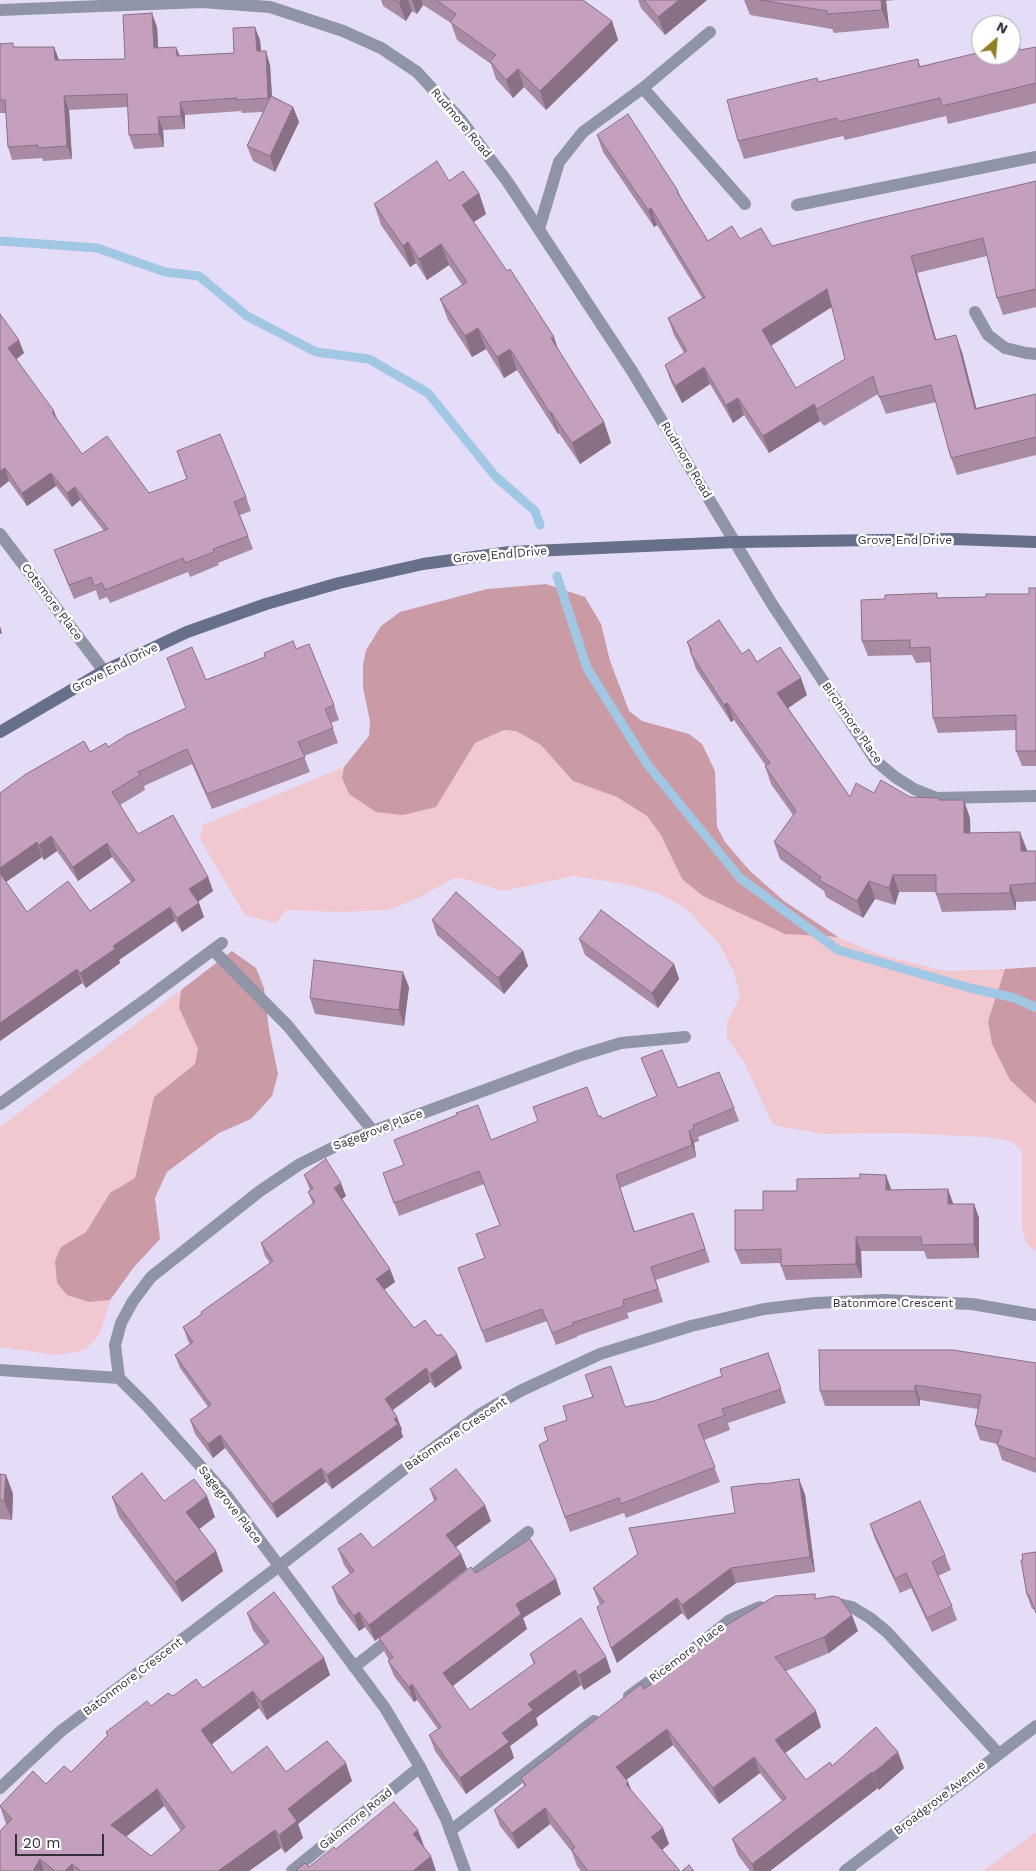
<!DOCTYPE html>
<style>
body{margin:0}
#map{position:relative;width:1036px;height:1871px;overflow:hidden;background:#e5dcf7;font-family:"Work Sans",sans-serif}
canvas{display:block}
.north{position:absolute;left:971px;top:15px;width:50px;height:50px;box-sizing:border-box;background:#fff;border:1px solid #aeacb1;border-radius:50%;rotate:27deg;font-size:14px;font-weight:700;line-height:20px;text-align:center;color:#34303b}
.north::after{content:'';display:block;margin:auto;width:18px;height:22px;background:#917e25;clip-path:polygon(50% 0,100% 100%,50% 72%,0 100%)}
.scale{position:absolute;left:15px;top:1834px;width:89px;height:22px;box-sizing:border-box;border:2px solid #34303b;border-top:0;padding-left:6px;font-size:15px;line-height:18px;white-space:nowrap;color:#34303b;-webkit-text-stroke:4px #fff;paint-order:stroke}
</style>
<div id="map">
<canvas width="1036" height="1871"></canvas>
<div class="north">N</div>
<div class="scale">20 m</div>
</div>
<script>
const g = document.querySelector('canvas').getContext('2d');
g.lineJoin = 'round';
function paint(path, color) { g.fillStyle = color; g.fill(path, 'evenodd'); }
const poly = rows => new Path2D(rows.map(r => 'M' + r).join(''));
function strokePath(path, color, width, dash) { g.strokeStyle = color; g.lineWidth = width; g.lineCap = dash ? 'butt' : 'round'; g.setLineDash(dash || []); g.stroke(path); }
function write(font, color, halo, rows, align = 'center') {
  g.font = font + ' "Work Sans",sans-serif'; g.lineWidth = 5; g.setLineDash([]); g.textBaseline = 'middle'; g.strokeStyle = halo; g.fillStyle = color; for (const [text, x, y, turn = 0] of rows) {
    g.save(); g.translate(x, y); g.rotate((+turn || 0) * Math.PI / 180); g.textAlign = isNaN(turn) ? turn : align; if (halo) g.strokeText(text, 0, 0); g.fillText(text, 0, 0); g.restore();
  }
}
paint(poly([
 [504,730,516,731,541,745,573,781,617,797,647,816,661,835,682,879,703,896,785,934,838,937,878,954,944,971,1005,969,988,1021,1010,1080,1036,1104,1036,1252,1026,1243,1022,1227,1022,1151,1011,1141,987,1137,900,1133,823,1134,773,1125,745,1064,727,1038,727,1023,740,996,734,973,720,945,687,909,658,893,625,884,574,876,503,891,461,878,452,879,420,897,389,910,340,912,286,910,276,923,245,915,200,839,203,825,344,767,342,778,435,807,475,743],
 [181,990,179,1008,198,1049,195,1064,154,1097,135,1178,110,1193,86,1232,61,1247,89,1302,110,1300,100,1334,85,1350,56,1355,0,1347,0,1127],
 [1036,1832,1036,1871,983,1871]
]), '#f1c7d0');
paint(poly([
 [546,584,585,597,601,624,610,661,629,711,642,721,689,734,702,744,715,771,717,827,725,842,750,871,784,901,838,937,785,934,703,896,682,879,661,835,647,816,617,797,573,781,541,745,516,731,504,730,475,743,436,807,403,815,376,812,349,794,342,778,344,767,369,736,370,721,363,688,363,665,366,650,381,626,400,612,487,589],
 [232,951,256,968,264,988,269,1030,278,1074,272,1096,251,1119,219,1133,167,1172,155,1198,160,1239,134,1267,110,1300,89,1302,67,1295,57,1283,55,1261,61,1247,86,1232,110,1193,135,1178,154,1097,195,1064,198,1049,179,1008,181,990],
 [1036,967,1036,1104,1010,1080,992,1044,988,1021,1005,969]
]), '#ca9aa5');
strokePath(poly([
 [0,241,97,248,165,272,199,276,247,316,316,352,369,359,428,393,495,476,535,511,540,525],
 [557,576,587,668,647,764,740,878,838,950,970,988,1015,998,1036,1008]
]), '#a0c8e5', 9);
strokePath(poly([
 [643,88,745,204],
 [539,229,559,162,583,132,643,88,710,32],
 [213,950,288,1026,373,1131]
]), '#8f95a6', 12);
strokePath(poly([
 [0,10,202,2,270,7,343,31,381,48,417,72,461,120,507,181,632,371,772,604,876,761,895,777,914,789,937,798,1036,796],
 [797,205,1036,157],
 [975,312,988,335,1005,348,1026,353,1036,354],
 [0,534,104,671],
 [0,1104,148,998,222,943],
 [0,1370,119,1378],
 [467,1580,528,1532],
 [830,1602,852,1607,870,1618,887,1632,998,1753],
 [354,1667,395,1635],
 [629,1696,686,1655,730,1620,760,1607],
 [0,1788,61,1731,278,1567,403,1470,479,1415,520,1391,600,1354,691,1326,764,1309,815,1303,884,1300,972,1304,1036,1315],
 [450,1831,594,1721],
 [292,1871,420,1767],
 [465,1871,446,1819,420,1767,385,1708,227,1496,148,1407,119,1378,115,1345,121,1323,133,1301,151,1277,260,1191,300,1164,346,1141,578,1056,621,1043,685,1037],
 [845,1871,1036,1726]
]), '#8f95a6', 12);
strokePath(poly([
 [0,732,104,671,187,632,266,604,339,583,423,564,510,552,735,542,953,539,1036,542]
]), '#677089', 12);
paint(poly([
 [381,0,583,0,612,21,618,40,546,110,524,87,513,98,496,79,491,64,457,40,451,23,423,5,417,14,412,11,406,21,383,6],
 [638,0,707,0,665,35,641,8],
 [744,0,895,0,886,1,889,28,834,33,832,29,750,15],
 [157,27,158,48,176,47,180,56,234,53,260,40,261,51,270,65,272,96,293,107,299,122,275,172,253,161,247,146,263,112,242,113,241,111,185,115,185,129,163,130,164,147,134,149,129,135,128,107,69,110,72,159,43,161,42,158,12,160,8,147,6,113,0,113,0,42,1,44,14,47,54,47,59,60,125,59],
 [1036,47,1036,103,948,124,946,116,845,140,843,136,744,159,738,141,817,78,818,82,918,59,920,66,1021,50],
 [597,135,678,191,682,199,708,241,740,239,772,246,1036,181,1036,307,1003,315,997,298,987,256,917,273,936,339,962,352,976,408,1036,394,1036,455,957,475,951,458,936,402,886,414,878,394,824,426,820,421,769,453,744,415,733,423,710,384,682,403,671,382,665,365,684,353,674,335,668,318,702,298,657,225,654,227,603,152],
 [832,307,845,359,796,388,771,346],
 [449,181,479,193,486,214,474,222,558,350,604,422,611,443,580,464,559,433,558,434,517,370,504,378,486,349,472,357,448,320,440,299,462,285,449,265,427,280,416,263,410,267,381,225,374,204],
 [0,314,24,353,16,359,57,420,82,454,149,493,187,479,177,451,246,497,251,511,240,515,253,549,218,563,219,565,190,577,188,572,110,603,107,597,99,600,96,590,74,599,54,550,104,531,80,500,72,507,56,486,27,506,9,481,0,488],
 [1036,588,1036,766,1022,766,1016,751,1016,730,938,733,933,718,931,662,916,663,912,655,868,656,862,641,939,598,986,597,1029,594],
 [687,642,742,654,757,662,807,695,788,708,850,797,874,793,939,800,970,818,970,833,1027,850,1027,851,1036,851,1036,901,1016,902,1016,910,942,912,936,894,936,892,899,892,895,905,875,899,863,918,826,897,824,891,780,859,774,842,793,815,771,784,765,766,766,766,734,720,731,722,696,669],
 [296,649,334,705,339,720,331,723,338,743,304,756,310,772,212,809,192,764,144,786,145,790,120,805,138,834,208,877,213,891,198,901,204,917,182,932,175,921,119,960,120,963,86,988,82,983,0,1041,0,793,90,752,108,747,186,708,206,680],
 [57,851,78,881,112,857,131,882,90,911,27,912,6,882,42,857,44,860],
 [432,920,523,951,528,966,504,994,437,935],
 [579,939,674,964,679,979,658,1008,585,955],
 [409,987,404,1026,315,1014,310,998],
 [641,1058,678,1088,734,1108,739,1121,698,1137,699,1141,694,1143,696,1157,620,1188,635,1232,693,1213,710,1262,656,1280,663,1302,627,1313,629,1318,577,1336,577,1337,556,1345,547,1321,486,1343,458,1268,485,1258,500,1225,484,1184,399,1216,383,1173,404,1165,491,1140,598,1116,602,1119,657,1097],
 [304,1175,346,1196,342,1199,390,1269,395,1282,384,1290,414,1328,437,1336,462,1368,435,1388,430,1382,393,1410,397,1417,402,1430,401,1431,403,1437,332,1489,326,1482,277,1518,225,1448,213,1458,195,1434,190,1420,208,1407,180,1368,175,1355,190,1344,188,1341,183,1327,201,1314,201,1312,270,1263,265,1256,261,1243,313,1204,308,1192,310,1190],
 [886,1175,891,1190,953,1203,953,1204,974,1204,979,1218,979,1258,927,1259,924,1251,861,1251,862,1278,786,1280,781,1266,781,1263,741,1264,735,1250,763,1210,797,1191,860,1178],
 [768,1353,786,1403,728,1423,730,1430,704,1440,720,1482,626,1518,624,1513,570,1532,539,1445,548,1440,567,1420,593,1397,625,1407,654,1401,722,1376],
 [1036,1363,1036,1473,1002,1460,997,1444,980,1440,975,1425,978,1409,920,1400,920,1406,825,1406,820,1391],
 [0,1474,6,1475,13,1494,12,1520,0,1519],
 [764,1484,805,1494,815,1572,736,1583,688,1620,682,1613,617,1663,600,1605,593,1588,735,1513],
 [430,1489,491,1521,456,1547,461,1554,467,1569,375,1641,365,1627,359,1631,338,1603,332,1587,350,1574,344,1565,338,1549,373,1548,434,1501],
 [112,1497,164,1501,215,1517,199,1529,216,1551,223,1571,182,1602,119,1517],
 [870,1524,945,1555,951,1570,938,1576,952,1606,957,1620,932,1632,911,1588,900,1593,875,1539],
 [1021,1560,1034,1609,1032,1609,1027,1595],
 [476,1573,561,1594,523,1618,527,1629,452,1686,470,1710,534,1665,530,1654,606,1657,611,1672,584,1690,581,1685,536,1718,538,1725,510,1746,514,1758,466,1794,435,1751,429,1735,438,1729,417,1700,414,1702,394,1676,388,1661,389,1660,385,1653,379,1638],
 [816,1599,858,1631,829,1653,786,1671,821,1727,785,1753,806,1780,832,1766,904,1768,879,1790,878,1788,770,1871,750,1871,738,1855,732,1839,782,1801,760,1773,719,1804,673,1745,626,1780,628,1782,632,1792,663,1828,669,1844,662,1850,680,1871,581,1871,577,1866,572,1852,550,1824,518,1849,500,1826,494,1810,524,1786,521,1778,723,1632,722,1628],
 [247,1613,324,1658,330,1675,267,1720,259,1708,212,1744,232,1773,286,1772,352,1781,298,1824,303,1838,285,1853,281,1848,249,1871,0,1871,6,1824,0,1806,71,1772,107,1736,106,1732,151,1706,173,1696,203,1688,264,1645,253,1630],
 [164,1806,181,1831,151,1856,126,1837]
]), '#a98aa3');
paint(poly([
 [401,0,408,0,412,11,406,21,399,3],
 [412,0,421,0,423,5,417,14],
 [679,0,707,0,665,35,658,17],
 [881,0,886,0,889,28,882,10],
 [152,13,157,27,159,61,154,48],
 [612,21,618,40,546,110,540,91],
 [255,27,260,40,262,65,257,51],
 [54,47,59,60,55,60],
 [176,47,181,60,177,56],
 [266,51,270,65,273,112,268,98],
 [518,69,524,87,513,98,506,80],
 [64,96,69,110,72,159,67,146],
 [180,102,185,115,185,129,181,116],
 [293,107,299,122,275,172,270,156],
 [158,117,163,130,164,147,159,134],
 [479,193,486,214,469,225,462,205],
 [651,208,657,225,654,227,648,210],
 [408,242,416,263,410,267,403,246],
 [441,244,449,265,427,280,419,259],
 [911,256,917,273,941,357,935,340],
 [827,289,833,306,768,347,762,330],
 [478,328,486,349,472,357,465,336],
 [956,335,962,352,981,426,975,409],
 [554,337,561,358,551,338],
 [19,340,24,353,13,362,8,348],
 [510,349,517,370,504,378,497,357],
 [704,367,710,384,682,403,675,386],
 [738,398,744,415,733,423,726,405],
 [814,404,820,421,769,453,763,436],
 [54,411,59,424,52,412],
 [551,412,559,433,558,434,550,413],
 [604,422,611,443,580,464,572,443],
 [5,468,9,481,0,488,0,471],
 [51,473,56,486,27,506,22,493],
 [75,487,80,500,72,507,67,493],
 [0,626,2,633,0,634],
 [801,678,807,695,784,711,777,693],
 [727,703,734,720,731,722,724,705],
 [964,800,970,818,971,851,964,833],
 [1020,832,1027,850,1027,869,1021,851],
 [51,836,57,851,44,860,39,845],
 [37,842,42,857,3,884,0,876,0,868],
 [107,843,112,857,78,881,73,867],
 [893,875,899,892,895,905,889,888],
 [208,877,213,891,195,904,189,889],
 [869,881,875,899,863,918,857,901],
 [1010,885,1016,902,1016,910,1010,893],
 [199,903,204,917,182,932,177,918],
 [170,907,175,921,119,960,120,963,86,988,80,973,113,946],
 [523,951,528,966,504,994,498,978],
 [674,964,679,979,658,1008,652,993],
 [77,969,82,983,0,1041,0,1023],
 [403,972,409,987,404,1026,399,1010],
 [689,1131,694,1143,696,1157,692,1145],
 [886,1175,891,1189,891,1204,886,1190],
 [341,1183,346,1196,339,1201,334,1188],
 [948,1189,953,1203,953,1218,948,1204],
 [974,1204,979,1218,979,1258,974,1244],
 [856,1237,861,1251,862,1278,856,1264],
 [390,1269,395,1282,381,1292,376,1279],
 [457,1354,462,1368,435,1388,430,1374],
 [426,1368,430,1382,390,1412,385,1399],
 [915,1385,920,1400,920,1406,915,1391],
 [397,1417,402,1430,401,1431,403,1437,332,1489,327,1475],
 [220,1435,225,1448,213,1458,208,1444],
 [321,1468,326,1482,277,1518,272,1504],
 [6,1475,13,1494,12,1520,4,1501],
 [799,1479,805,1494,815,1572,810,1557],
 [207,1496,215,1517,194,1533,186,1512],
 [485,1505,491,1521,452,1550,446,1535],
 [216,1551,223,1571,182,1602,175,1582],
 [461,1554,467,1569,375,1641,369,1625],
 [731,1568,736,1583,688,1620,682,1605],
 [556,1579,561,1594,523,1618,527,1629,449,1689,443,1673,516,1604],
 [677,1598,682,1613,617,1663,611,1648],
 [359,1612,365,1627,359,1631,354,1616],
 [852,1615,858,1631,829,1653,824,1637],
 [606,1657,611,1672,584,1690,579,1675],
 [324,1658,330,1675,267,1720,261,1702],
 [575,1670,581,1685,536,1718,538,1725,510,1746,514,1758,466,1794,460,1778,528,1704],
 [412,1684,417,1700,414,1702,409,1687],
 [253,1691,259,1708,208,1747,201,1730],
 [816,1711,821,1727,781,1756,775,1740],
 [667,1729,673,1745,622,1783,616,1767],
 [898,1752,904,1768,879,1790,873,1773],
 [754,1757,760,1773,719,1804,713,1788],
 [346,1763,352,1781,298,1824,303,1838,285,1853,279,1835,288,1809],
 [872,1772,878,1788,770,1871,754,1871,752,1864],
 [628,1782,634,1798,626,1784],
 [157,1789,164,1806,118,1843,111,1825],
 [545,1808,550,1824,518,1849,512,1833],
 [663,1828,669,1844,657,1854,651,1837],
 [275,1830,281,1848,249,1871,218,1871],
 [418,1830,425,1849,413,1834],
 [431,1856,436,1871,413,1871],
 [40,1859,44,1871,33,1871],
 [72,1864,74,1871,65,1871]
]), '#8a7085');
const building = poly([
 [395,0,401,0,399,3,395,0],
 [436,0,583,0,612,21,540,91,518,69,506,80,490,61,496,55,450,22,456,14,436,0],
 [644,0,679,0,658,17,644,0],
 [760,0,881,0,882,10,827,14,827,11,760,0],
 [152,13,154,48,176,47,177,56,234,53,233,28,255,27,257,51,266,51,268,98,237,100,237,98,180,102,181,116,158,117,159,134,129,135,127,94,64,96,67,146,38,148,38,145,8,147,5,100,0,100,0,44,13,43,13,47,54,47,55,60,125,59,123,15,152,13],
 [1018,43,1020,50,1036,47,1036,83,942,106,940,98,838,122,837,118,738,141,727,100,817,78,818,82,918,59,919,67,981,52,981,55,1011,55,1011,44,1018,43],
 [271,96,293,107,270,156,247,146,271,96],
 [628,114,678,191,677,192,708,241,732,226,740,239,761,228,772,246,867,221,1036,181,1036,289,997,298,983,238,911,256,935,340,956,335,975,409,1036,394,1036,437,951,458,931,385,879,397,873,376,817,409,814,404,763,436,738,398,726,405,704,367,675,386,665,365,687,351,668,318,705,297,651,208,648,210,597,135,628,114],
 [827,289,845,359,796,388,762,330,827,289],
 [437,161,449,181,463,171,479,193,462,205,507,271,510,269,554,337,551,338,604,422,572,443,551,412,550,413,510,349,497,357,478,328,465,336,440,299,467,282,441,244,419,259,408,242,403,246,374,204,437,161],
 [0,314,19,340,8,348,54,411,52,412,82,454,107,436,149,493,187,479,177,451,220,434,246,497,234,502,248,536,213,549,214,552,185,563,183,558,105,590,102,583,94,586,91,577,69,585,54,550,108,529,75,487,67,493,51,473,22,493,5,468,0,471,0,314],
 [1029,588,1036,588,1036,751,1016,751,1016,715,933,718,930,647,910,648,910,640,862,641,861,600,885,599,885,595,937,593,937,598,986,597,986,594,1029,594,1029,588],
 [719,620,742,654,749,649,757,662,780,647,801,678,777,693,850,797,856,783,874,793,881,780,910,797,939,798,939,800,964,800,964,833,1020,832,1021,851,1036,851,1036,883,1010,885,1010,893,936,894,936,875,893,875,889,888,869,881,857,901,819,880,821,877,774,842,796,811,765,766,770,763,727,703,724,705,690,652,692,650,687,642,719,620],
 [293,641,296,649,309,644,334,705,325,709,333,728,298,742,305,757,207,794,187,749,138,772,140,775,112,792,138,834,173,815,208,877,189,889,199,903,177,918,170,907,113,946,115,949,80,973,77,969,0,1023,0,873,27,912,68,881,90,911,135,880,107,843,73,867,51,836,39,845,37,842,0,868,0,793,26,774,84,741,90,752,106,743,108,747,127,735,186,708,167,658,192,647,206,680,265,657,264,653,293,641],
 [456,892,523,951,498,978,432,920,456,892],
 [601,910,674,964,652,993,579,939,601,910],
 [314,960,403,972,399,1010,310,998,314,960],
 [662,1050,678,1088,719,1072,734,1108,693,1125,694,1128,689,1131,692,1145,616,1175,634,1232,693,1213,705,1249,651,1267,658,1289,623,1300,624,1306,572,1323,573,1325,552,1333,542,1309,482,1331,458,1268,485,1258,476,1234,500,1225,479,1171,394,1203,383,1173,404,1165,394,1140,457,1115,456,1113,478,1105,491,1140,538,1121,533,1107,587,1087,598,1116,601,1116,602,1119,657,1096,641,1058,662,1050],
 [326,1159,341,1183,334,1188,390,1269,376,1279,414,1328,425,1320,437,1336,441,1334,457,1354,430,1374,426,1368,385,1399,397,1417,394,1419,398,1424,327,1475,321,1468,272,1504,220,1435,208,1444,190,1420,211,1405,175,1355,193,1342,183,1327,202,1314,201,1312,273,1261,261,1243,315,1202,308,1192,313,1188,304,1175,326,1159],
 [860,1174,886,1175,886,1190,948,1189,948,1204,974,1204,974,1244,922,1245,921,1237,856,1237,856,1264,781,1266,781,1249,735,1250,735,1210,763,1210,763,1191,797,1191,797,1179,860,1178,860,1174],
 [819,1350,953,1350,1036,1363,1036,1459,997,1445,1002,1431,975,1425,981,1395,915,1385,915,1391,820,1391,819,1350],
 [768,1353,781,1389,722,1409,725,1415,698,1425,715,1467,621,1504,619,1498,565,1517,539,1445,548,1440,544,1428,567,1420,563,1406,593,1397,585,1375,611,1366,625,1407,654,1401,722,1376,720,1369,768,1353],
 [456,1469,485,1505,446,1535,461,1554,369,1625,359,1612,354,1616,332,1587,354,1571,338,1549,361,1533,373,1548,437,1499,430,1489,456,1469],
 [142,1473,164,1501,194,1479,207,1496,186,1512,216,1551,175,1582,112,1497,142,1473],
 [0,1474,6,1475,4,1501,0,1500,0,1474],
 [799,1479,810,1557,731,1568,682,1605,677,1598,611,1648,597,1607,604,1602,593,1588,638,1554,629,1528,735,1513,731,1487,763,1483,763,1484,799,1479],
 [920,1501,945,1555,932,1562,952,1606,927,1618,906,1573,895,1579,870,1524,920,1501],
 [530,1539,556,1579,516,1604,521,1614,443,1673,470,1710,535,1663,530,1654,581,1618,606,1657,579,1675,575,1670,528,1704,533,1710,502,1733,509,1742,460,1778,429,1735,441,1727,412,1684,409,1687,388,1661,393,1657,379,1638,471,1567,476,1573,530,1539],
 [1036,1552,1036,1613,1029,1595,1027,1595,1021,1560,1023,1560,1022,1554,1036,1552],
 [274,1592,324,1658,261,1702,253,1691,201,1730,232,1773,267,1746,286,1772,327,1741,346,1763,288,1809,297,1821,279,1835,275,1830,218,1871,81,1871,72,1864,65,1871,55,1871,40,1859,33,1871,0,1871,0,1831,12,1819,0,1806,33,1771,46,1784,64,1766,71,1772,108,1735,106,1732,147,1701,151,1706,168,1693,173,1696,196,1679,203,1688,269,1642,247,1613,274,1592],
 [157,1789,185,1827,151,1856,111,1825,157,1789],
 [815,1594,815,1599,833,1596,840,1598,852,1615,824,1637,775,1657,816,1711,775,1740,806,1780,830,1762,832,1766,876,1727,898,1752,873,1773,872,1772,752,1864,732,1839,786,1798,754,1757,713,1788,667,1729,616,1767,628,1782,626,1784,663,1828,651,1837,680,1871,588,1871,572,1850,575,1847,545,1808,512,1833,494,1810,526,1785,521,1778,641,1684,644,1689,724,1631,722,1628,775,1596,815,1594],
 [394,1802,418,1830,413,1834,431,1856,413,1871,295,1871,305,1863,309,1867,334,1847,336,1849,394,1802],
 [689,1865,694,1871,682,1871,689,1865]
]);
paint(building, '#c5a0be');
strokePath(building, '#8a7085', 1);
write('12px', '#34303b', '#fff', [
 ["Rudmore Road",461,123,50],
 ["Rudmore Road",686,460,59],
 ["Grove End Drive",905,540],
 ["Grove End Drive",500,555,-5],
 ["Cotsmore Place",52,602,53],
 ["Grove End Drive",115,668,-27],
 ["Birchmore Place",852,723,55],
 ["Sagegrove Place",378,1130,-21],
 ["Batonmore Crescent",893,1303],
 ["Batonmore Crescent",456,1434,-34],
 ["Sagegrove Place",230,1505,52],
 ["Ricemore Place",687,1653,-37],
 ["Batonmore Crescent",133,1677,-37],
 ["Broadgrove Avenue",940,1798,-38],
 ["Galomore Road",356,1819,-39]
]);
</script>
